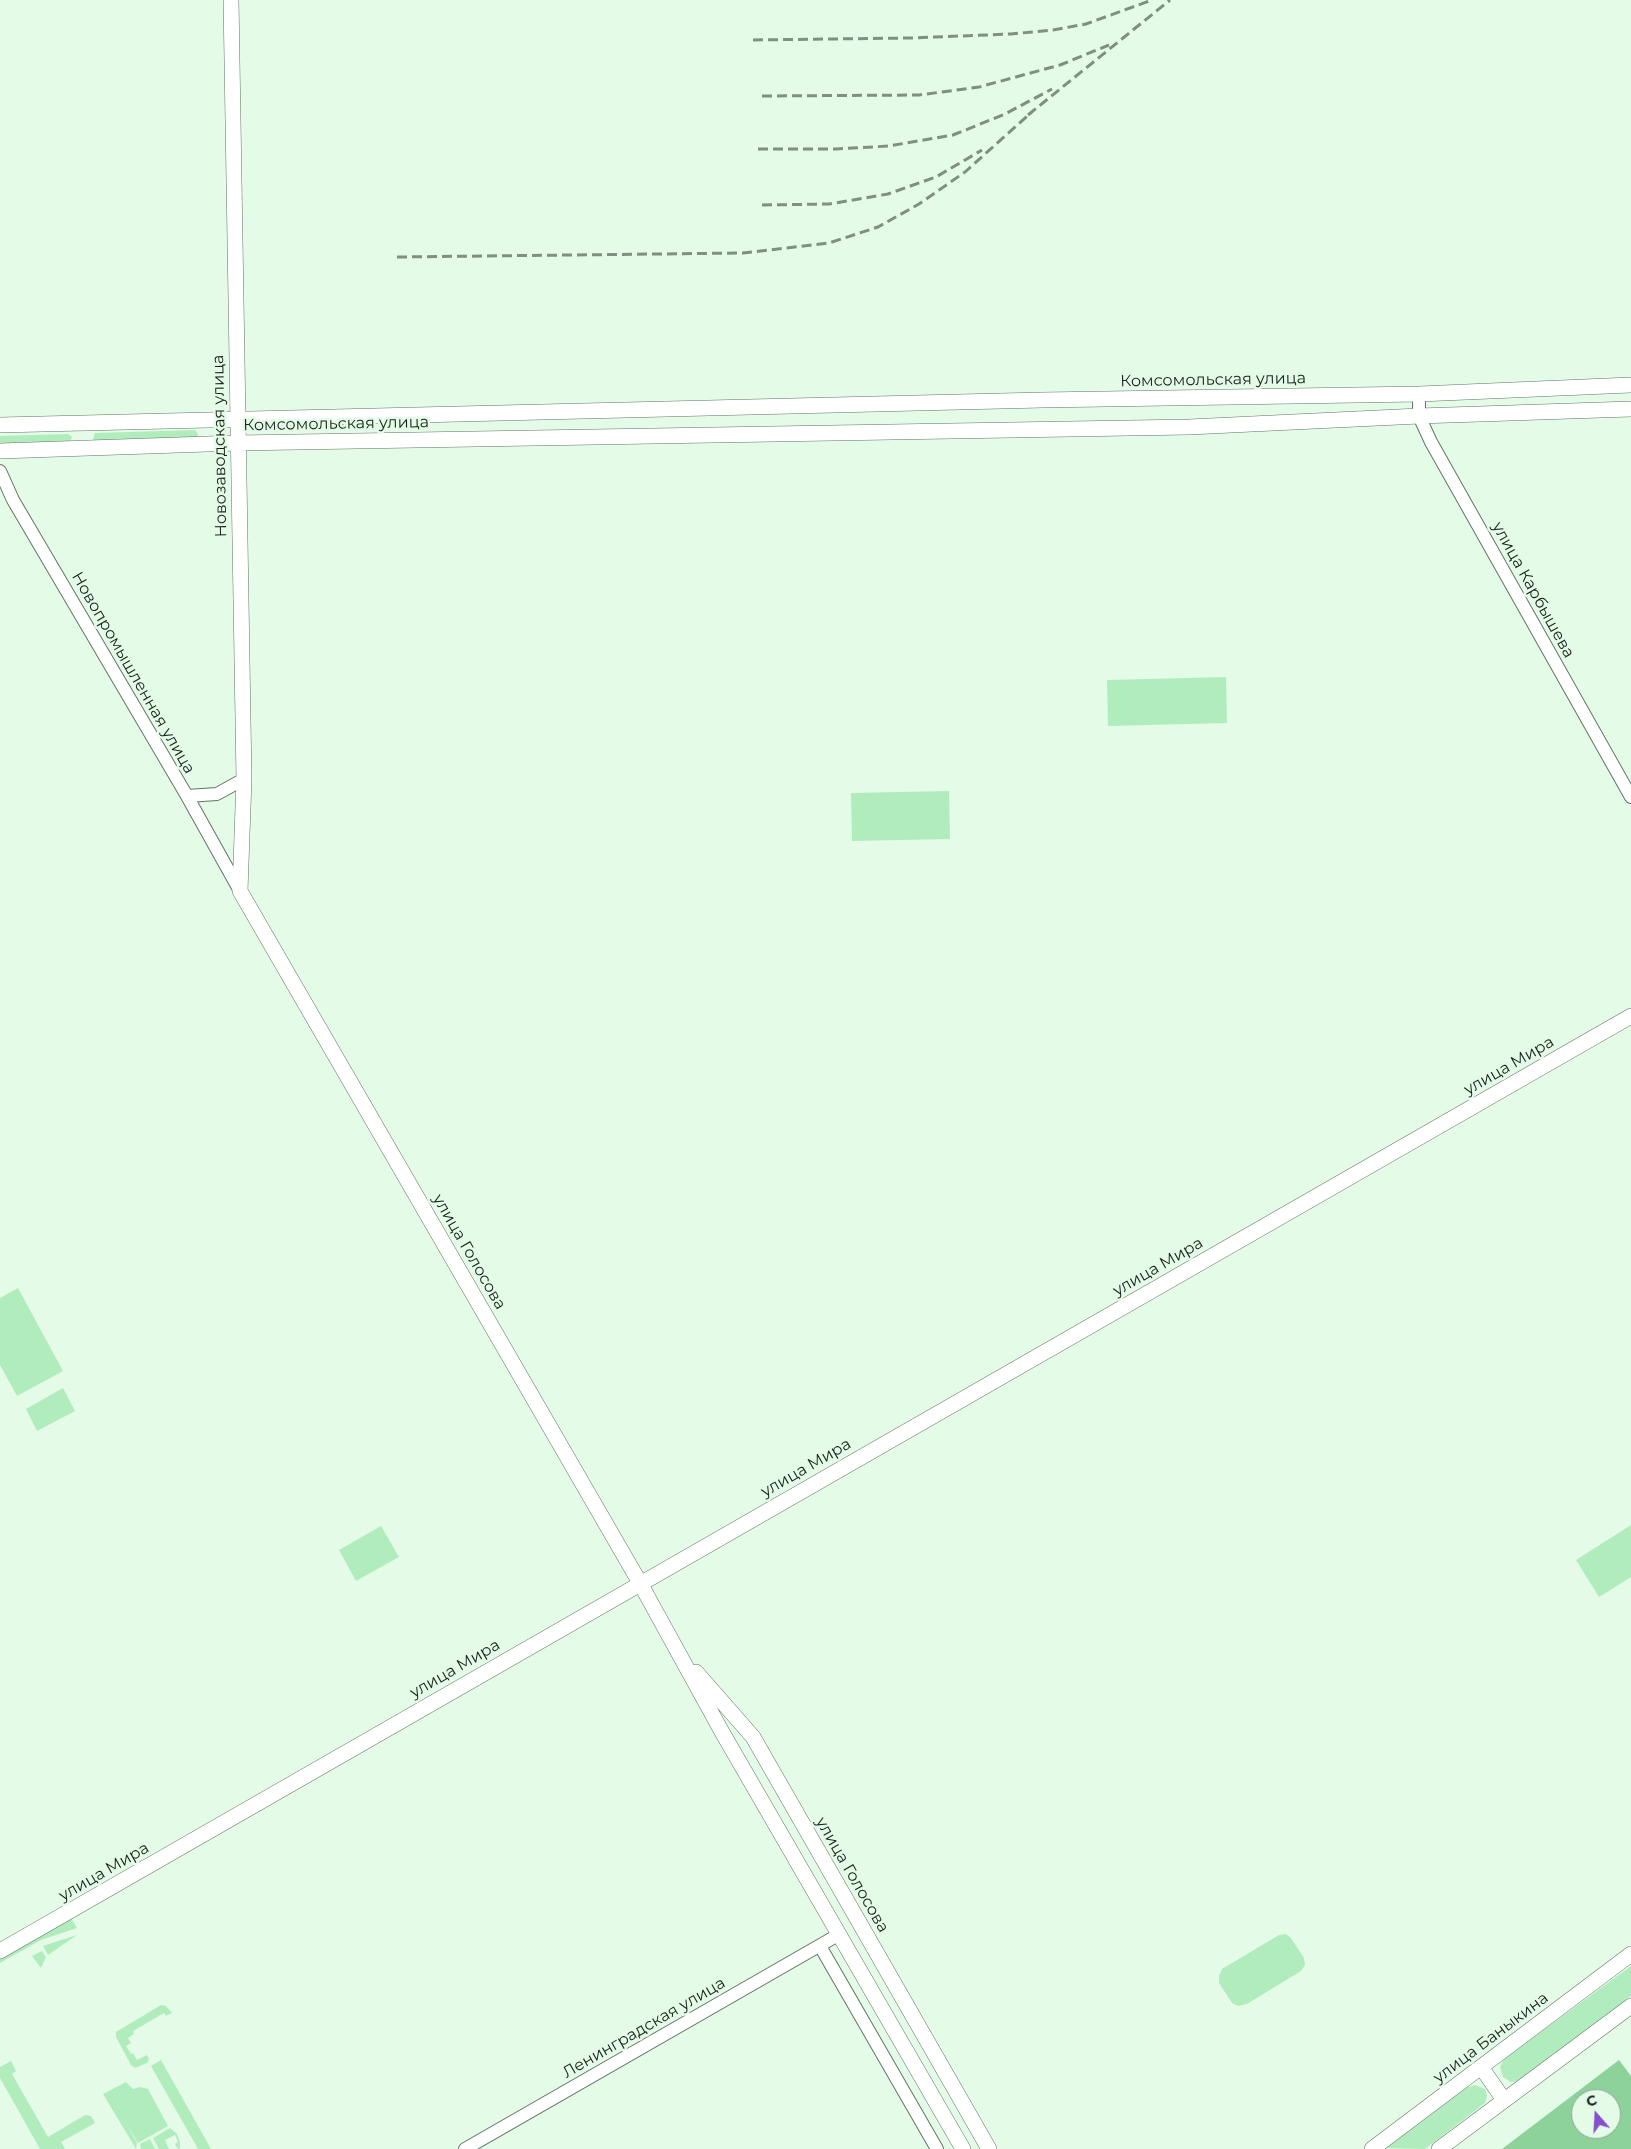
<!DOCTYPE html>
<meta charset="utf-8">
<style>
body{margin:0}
#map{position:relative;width:1631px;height:2149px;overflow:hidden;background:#e4fbe8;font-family:Montserrat,sans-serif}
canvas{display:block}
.north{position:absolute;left:1571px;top:2089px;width:50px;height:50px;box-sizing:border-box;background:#e4fbe8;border:1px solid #92a496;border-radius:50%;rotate:341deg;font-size:14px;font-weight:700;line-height:20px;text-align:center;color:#18211a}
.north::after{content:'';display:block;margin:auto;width:18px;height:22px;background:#8451ca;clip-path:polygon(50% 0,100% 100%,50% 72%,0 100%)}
</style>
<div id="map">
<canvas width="1631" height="2149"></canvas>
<div class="north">С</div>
</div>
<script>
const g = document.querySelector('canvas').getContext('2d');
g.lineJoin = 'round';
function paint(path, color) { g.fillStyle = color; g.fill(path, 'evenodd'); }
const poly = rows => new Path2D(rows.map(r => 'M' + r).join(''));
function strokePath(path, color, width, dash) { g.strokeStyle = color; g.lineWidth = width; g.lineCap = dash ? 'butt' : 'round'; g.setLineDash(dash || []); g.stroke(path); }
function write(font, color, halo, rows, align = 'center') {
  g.font = font + ' Montserrat,sans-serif'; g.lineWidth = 5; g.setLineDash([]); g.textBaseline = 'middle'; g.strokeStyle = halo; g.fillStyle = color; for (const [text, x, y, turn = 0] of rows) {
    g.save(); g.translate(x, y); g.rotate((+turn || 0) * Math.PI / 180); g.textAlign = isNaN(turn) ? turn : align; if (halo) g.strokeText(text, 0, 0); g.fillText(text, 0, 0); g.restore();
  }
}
paint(poly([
 [195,430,198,434,197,439,94,441,93,439,95,433],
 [68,434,72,437,70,442,0,445,0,436],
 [1226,677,1227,723,1108,726,1107,680],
 [949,791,950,839,852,841,851,793],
 [18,1288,63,1371,17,1396,0,1365,0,1298],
 [63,1388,75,1411,37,1431,26,1409],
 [1631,1525,1631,1577,1599,1597,1576,1560],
 [381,1526,399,1557,356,1581,339,1550],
 [71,1918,77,1928,41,1940,0,1963,0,1959],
 [1286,1934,1291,1938,1304,1958,1305,1965,1301,1971,1247,2004,1238,2006,1232,2003,1219,1983,1219,1976,1222,1969,1279,1935],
 [77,1935,48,1955,43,1946],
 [42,1951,46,1957,41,1968,32,1956],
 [1631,1966,1631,1996,1517,2081,1511,2082,1503,2077,1500,2067,1504,2059],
 [161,2005,166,2006,172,2013,166,2016,164,2013,133,2031,134,2034,128,2038,131,2043,126,2046,131,2054,133,2053,137,2060,147,2055,149,2059,147,2063,135,2068,131,2065,116,2037,116,2032],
 [161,2060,211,2149,198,2149,151,2066],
 [11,2061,16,2071,12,2074,48,2137,85,2115,91,2116,95,2123,61,2142,65,2149,40,2149,0,2078,0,2067],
 [126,2082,133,2089,140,2087,148,2089,168,2126,138,2143,126,2123,137,2143,136,2149,103,2094],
 [1475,2085,1485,2089,1487,2096,1485,2103,1425,2149,1384,2148,1465,2088],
 [170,2128,177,2134,180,2142,180,2148,178,2149,175,2144,178,2142,175,2135,165,2140,169,2149,159,2149,153,2138],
 [150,2139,155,2149,141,2149,140,2144]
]), '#b1edbc');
paint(poly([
 [1619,2060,1631,2076,1631,2149,1502,2149],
 [1581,2099,1611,2099,1611,2129,1581,2129]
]), '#8cd29a');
const minor = poly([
 [1419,394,1419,416,1431,442,1631,797],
 [0,471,13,500,187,796,240,891],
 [187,796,217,794,244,779],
 [820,1946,937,2149],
 [465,2149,838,1935]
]);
const major = poly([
 [231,0,244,779,240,891,640,1583,722,1732,963,2149],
 [0,425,1042,400,1419,394,1631,385],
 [0,451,237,443,1189,427,1419,416,1631,409],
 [696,1672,753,1737,989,2149],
 [0,1951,1631,1016],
 [1481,2067,1504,2100],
 [1372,2149,1631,1954],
 [1439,2149,1631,2006]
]);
strokePath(minor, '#617565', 14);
strokePath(major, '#617565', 16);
strokePath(minor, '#fff', 12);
strokePath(major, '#fff', 15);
strokePath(poly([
 [753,40,910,38,1011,34,1053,30,1086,24,1152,0],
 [762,96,919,95,979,87,1060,65,1109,45],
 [1028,115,1170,0],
 [758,149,836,149,889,146,953,135,1005,114,1052,89],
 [762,205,829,204,888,194,936,177,982,150],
 [397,257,743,253,829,243,878,227,919,204,965,172,1033,111]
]), '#7f8f82', 3, [10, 5]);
write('16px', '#18211a', '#e4fbe8', [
 ["Комсомольская улица",1213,380,-1],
 ["Комсомольская улица",336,424,-1],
 ["Новозаводская улица",220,446,-91],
 ["улица Карбышева",1533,590,61],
 ["Новопромышленная улица",133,673,60],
 ["улица Мира",1509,1066,-30],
 ["улица Голосова",469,1252,60],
 ["улица Мира",1158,1267,-30],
 ["улица Мира",806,1468,-30],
 ["улица Мира",455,1669,-30],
 ["улица Мира",104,1872,-30],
 ["улица Голосова",852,1875,60],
 ["Ленинградская улица",644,2028,-30],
 ["улица Баныкина",1491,2038,-37]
]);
</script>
